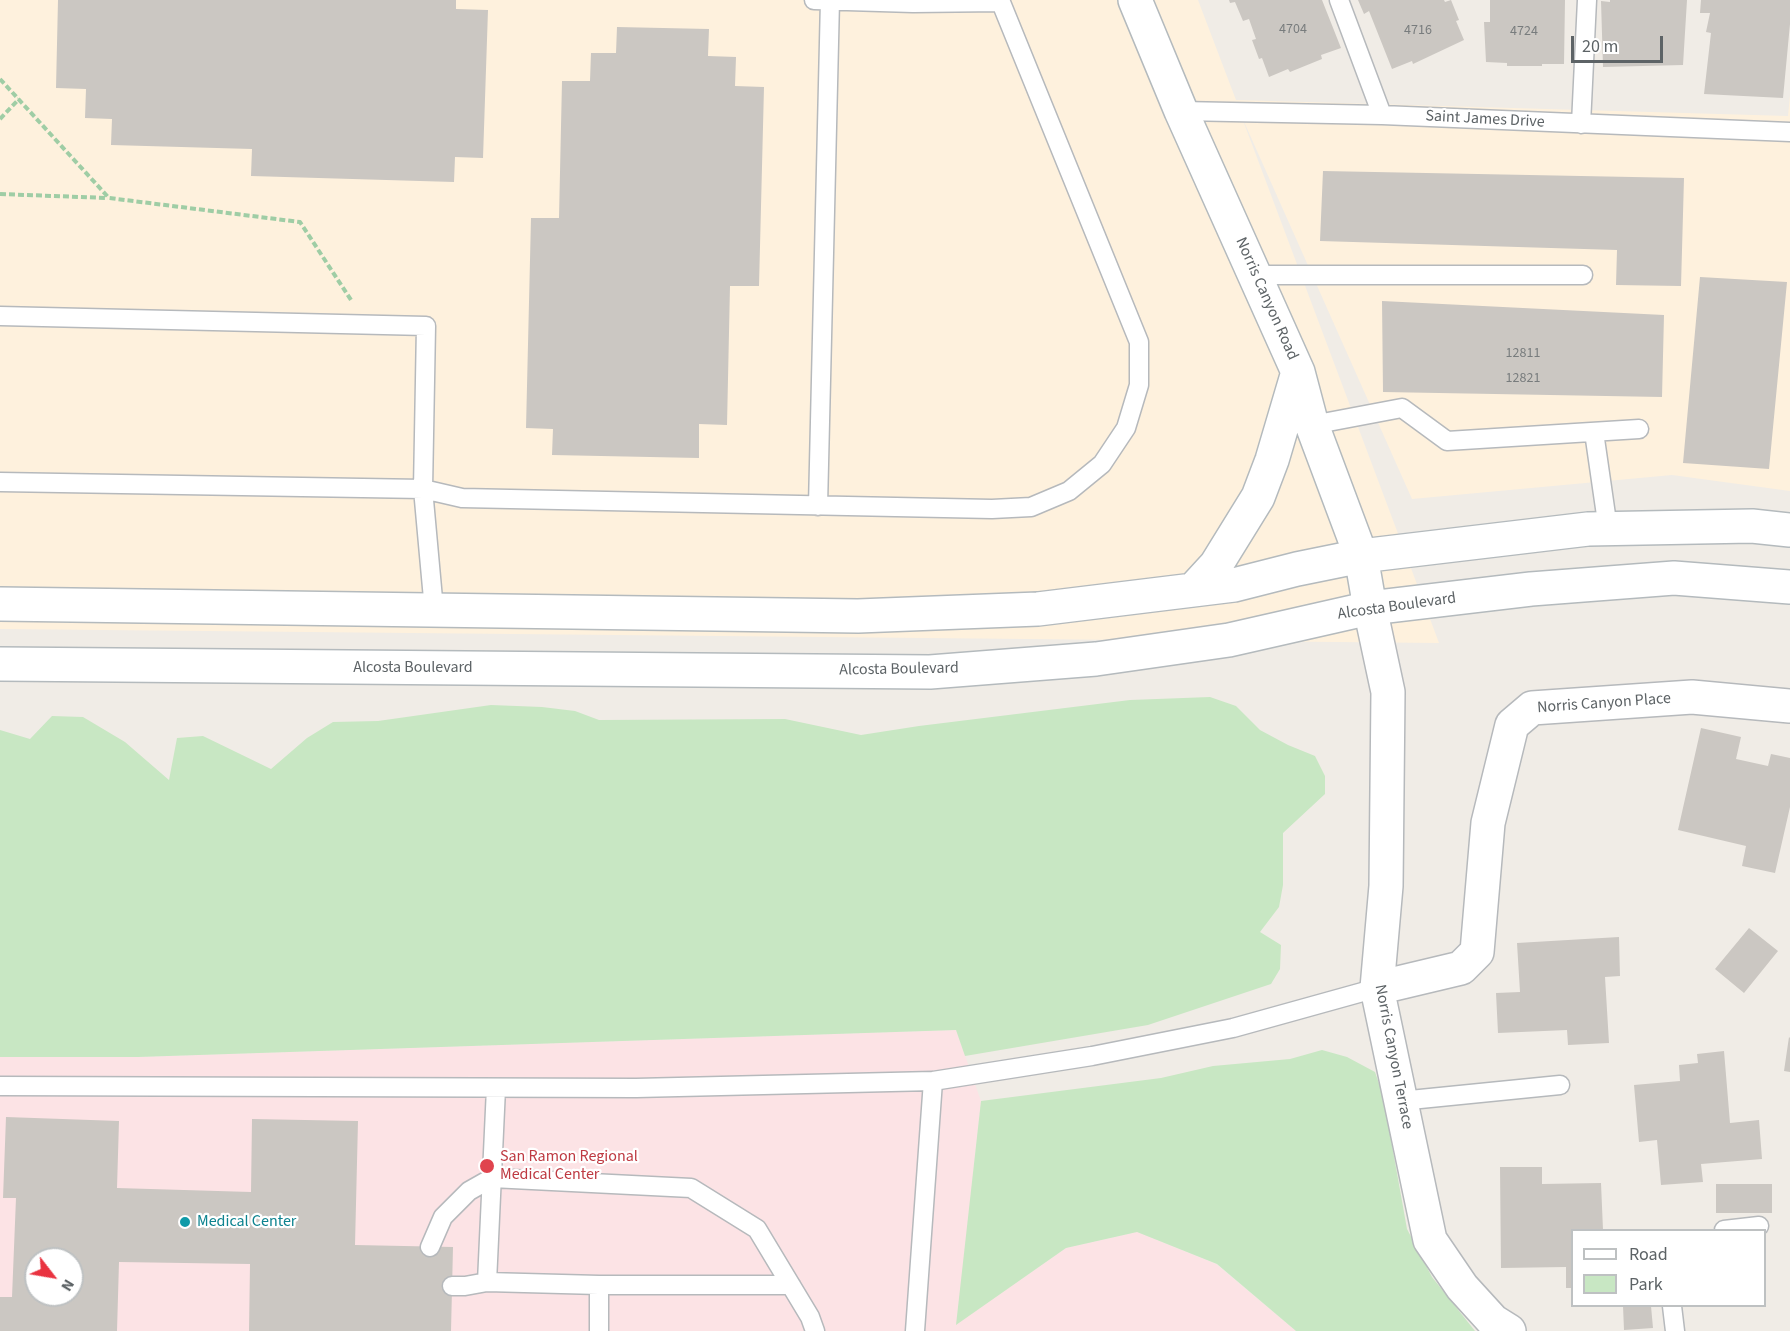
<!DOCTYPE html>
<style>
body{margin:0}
#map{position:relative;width:1790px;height:1331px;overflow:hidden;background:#f0ece6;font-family:"Source Sans 3",sans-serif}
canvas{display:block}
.legend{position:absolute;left:1571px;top:1229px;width:195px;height:78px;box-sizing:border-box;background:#fff;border:2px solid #bec1c2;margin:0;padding:8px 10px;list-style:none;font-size:18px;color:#5d6366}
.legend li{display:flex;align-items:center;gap:12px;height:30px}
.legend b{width:30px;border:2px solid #bec1c2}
.north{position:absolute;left:24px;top:1247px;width:60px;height:60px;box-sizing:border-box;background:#fff;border:2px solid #bec1c2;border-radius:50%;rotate:121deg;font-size:16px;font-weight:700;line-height:24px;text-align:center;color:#5d6366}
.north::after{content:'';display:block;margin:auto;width:21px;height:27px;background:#e93340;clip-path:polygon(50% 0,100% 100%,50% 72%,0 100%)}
.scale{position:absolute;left:1571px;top:36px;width:92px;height:27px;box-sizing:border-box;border:3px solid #5d6366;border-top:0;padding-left:8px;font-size:18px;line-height:21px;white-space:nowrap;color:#5d6366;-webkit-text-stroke:4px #fff;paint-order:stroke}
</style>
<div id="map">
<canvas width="1790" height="1331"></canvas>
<ul class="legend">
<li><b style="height:8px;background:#fff"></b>Road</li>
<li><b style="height:16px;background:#c8e7c3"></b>Park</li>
</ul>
<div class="north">N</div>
<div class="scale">20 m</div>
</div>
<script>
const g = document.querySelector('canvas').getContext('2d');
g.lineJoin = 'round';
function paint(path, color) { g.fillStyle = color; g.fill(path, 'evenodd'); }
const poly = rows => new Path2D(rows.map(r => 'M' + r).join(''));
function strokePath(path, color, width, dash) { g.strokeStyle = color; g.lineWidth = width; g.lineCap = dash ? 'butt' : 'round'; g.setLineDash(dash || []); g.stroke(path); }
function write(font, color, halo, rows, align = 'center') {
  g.font = font + ' "Source Sans 3",sans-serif'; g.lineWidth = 4.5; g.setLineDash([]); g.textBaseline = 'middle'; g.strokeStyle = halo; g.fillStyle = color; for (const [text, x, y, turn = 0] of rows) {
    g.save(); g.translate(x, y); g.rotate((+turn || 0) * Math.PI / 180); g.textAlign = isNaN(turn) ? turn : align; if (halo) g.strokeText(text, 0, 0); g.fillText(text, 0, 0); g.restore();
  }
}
paint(poly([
 [0,0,1198,0,1236,100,1788,116,1790,95,1790,491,1672,475,1412,499,1241,115,1439,643,0,629]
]), '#fef1dd');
paint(poly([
 [956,1030,981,1101,957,1324,1066,1248,1137,1232,1216,1264,1296,1331,0,1331,0,1057,138,1057],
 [36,1259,72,1259,72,1295,36,1295]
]), '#fce3e5');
paint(poly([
 [1210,697,1236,706,1260,730,1288,745,1315,756,1325,776,1325,794,1283,833,1283,885,1279,907,1260,932,1281,945,1280,969,1271,984,1148,1025,965,1056,956,1030,138,1057,0,1057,0,730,30,739,52,716,83,717,125,742,169,780,177,738,203,736,271,769,307,738,333,722,378,721,491,705,542,707,575,711,599,720,785,719,861,735,919,726,1130,700],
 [1322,1050,1347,1057,1375,1072,1383,1095,1407,1229,1432,1277,1475,1331,1296,1331,1217,1264,1137,1232,1066,1248,956,1325,981,1101,1161,1078,1213,1066,1290,1059]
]), '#c8e7c3');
paint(poly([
 [58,0,456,0,456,9,488,10,483,158,455,157,454,182,251,176,252,149,111,145,112,119,85,118,86,89,56,88],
 [1229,0,1322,0,1341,48,1321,55,1322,59,1290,72,1288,69,1269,77,1262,58,1259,59,1252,40,1256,39,1249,19,1243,21,1235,2,1230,3],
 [1358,0,1444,0,1445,2,1451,0,1459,20,1456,21,1464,40,1413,64,1412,61,1392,69,1369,11,1364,14],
 [1490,0,1565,0,1564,64,1542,64,1542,66,1507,66,1507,63,1486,62,1484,22,1490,22],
 [1610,0,1687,0,1683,65,1603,67,1601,1,1610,2],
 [1701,0,1790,0,1790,24,1783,98,1704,94,1711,33,1706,32,1710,13,1700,13],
 [617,27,709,29,708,56,736,57,735,86,764,87,759,286,730,286,727,425,699,424,699,458,552,455,553,429,526,428,531,218,559,218,562,81,590,81,591,53,616,53],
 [1323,171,1684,178,1681,286,1616,285,1617,250,1320,241],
 [1700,277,1787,282,1769,469,1683,463],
 [1382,301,1664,315,1662,397,1383,392],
 [1701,728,1741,737,1736,759,1768,766,1771,754,1790,758,1790,807,1775,873,1742,866,1746,846,1678,830],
 [1749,928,1778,951,1744,993,1715,969],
 [1619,937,1620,976,1605,977,1609,1043,1568,1045,1567,1030,1498,1033,1496,993,1520,992,1517,943],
 [1789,1037,1790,1038,1790,1072,1784,1071],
 [1724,1051,1730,1123,1759,1120,1762,1159,1701,1164,1703,1182,1661,1185,1657,1140,1639,1142,1634,1085,1680,1081,1679,1065,1698,1063,1697,1054],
 [6,1117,119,1121,117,1188,251,1192,252,1119,358,1121,355,1245,453,1247,451,1331,249,1331,250,1264,119,1262,117,1331,0,1331,0,1297,12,1297,16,1198,3,1198],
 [36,1259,72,1259,72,1295,36,1295],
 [1500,1167,1542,1167,1542,1184,1601,1183,1603,1230,1572,1230,1572,1288,1566,1288,1566,1267,1501,1268],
 [1716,1184,1772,1184,1772,1213,1716,1213],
 [1623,1306,1651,1306,1653,1328,1624,1330]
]), '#cbc7c2');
const lane = poly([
 [814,0,913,3,1000,2],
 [1339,0,1382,115],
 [1181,111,1382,115,1790,132],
 [1581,124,1587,0],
 [1255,275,1583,275],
 [0,316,426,326,423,489,0,482],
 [1312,425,1402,408,1447,441,1639,429],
 [1594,432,1608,529],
 [818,506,830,0],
 [434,610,423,489,462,498,992,509,1031,507,1069,491,1102,464,1126,428,1139,385,1139,342,1000,0],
 [0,1086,636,1088,933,1081,1092,1056,1233,1028,1377,988],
 [496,1088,487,1282,599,1285,791,1285],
 [1400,1101,1560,1085],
 [1724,1230,1759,1226],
 [430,1247,443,1217,469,1191,492,1178,691,1188,757,1229,810,1317,815,1331],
 [452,1286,465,1286,487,1282],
 [1672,1306,1675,1331],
 [599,1331,599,1285],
 [915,1331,933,1081]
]);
const street = poly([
 [1370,608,1388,692,1386,886,1377,988,1430,1240,1462,1287,1493,1321,1509,1331],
 [1377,988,1461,968,1477,952,1488,823,1512,725,1532,708,1692,697,1790,706]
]);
const secondary = poly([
 [1135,0,1181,111,1298,372,1312,425,1361,556,1370,608],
 [1193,590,1216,565,1258,497,1272,460,1298,372],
 [0,604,858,616,1038,609,1234,585,1297,569,1361,556,1588,529,1752,526,1790,530],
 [0,664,930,672,1096,659,1229,640,1370,608,1531,589,1674,578,1790,587]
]);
strokePath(lane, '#b6b9bc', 21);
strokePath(street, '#b6b9bc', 36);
strokePath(secondary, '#b4babd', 36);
strokePath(poly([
 [0,79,109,198,300,222,351,300],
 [0,119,19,99],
 [0,194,108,198]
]), '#9fcda5', 4, [6, 3]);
strokePath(lane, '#fff', 18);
strokePath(street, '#fff', 33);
strokePath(secondary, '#fff', 33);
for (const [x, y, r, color] of [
 [487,1166,8,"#e0444e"],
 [185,1222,6,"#0f9aa8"]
]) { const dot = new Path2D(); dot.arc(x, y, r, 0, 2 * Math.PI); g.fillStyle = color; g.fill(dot); strokePath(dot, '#fff', 2); }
write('14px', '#787c7d', null, [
 ["4704",1293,30],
 ["4716",1418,31],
 ["4724",1524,32],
 ["12811",1523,354],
 ["12821",1523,379]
]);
write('16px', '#5d6366', '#fff', [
 ["Saint James Drive",1485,120,3],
 ["Norris Canyon Road",1266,299,66],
 ["Alcosta Boulevard",1397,607,-8],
 ["Alcosta Boulevard",413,668],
 ["Alcosta Boulevard",899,670,-1],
 ["Norris Canyon Place",1604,704,-4],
 ["Norris Canyon Terrace",1393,1057,79]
]);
write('16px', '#be3a42', '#fff', [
 ["San Ramon Regional",500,1157],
 ["Medical Center",500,1175]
], 'left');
write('16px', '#0d838f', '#fff', [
 ["Medical Center",197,1222]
], 'left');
</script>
